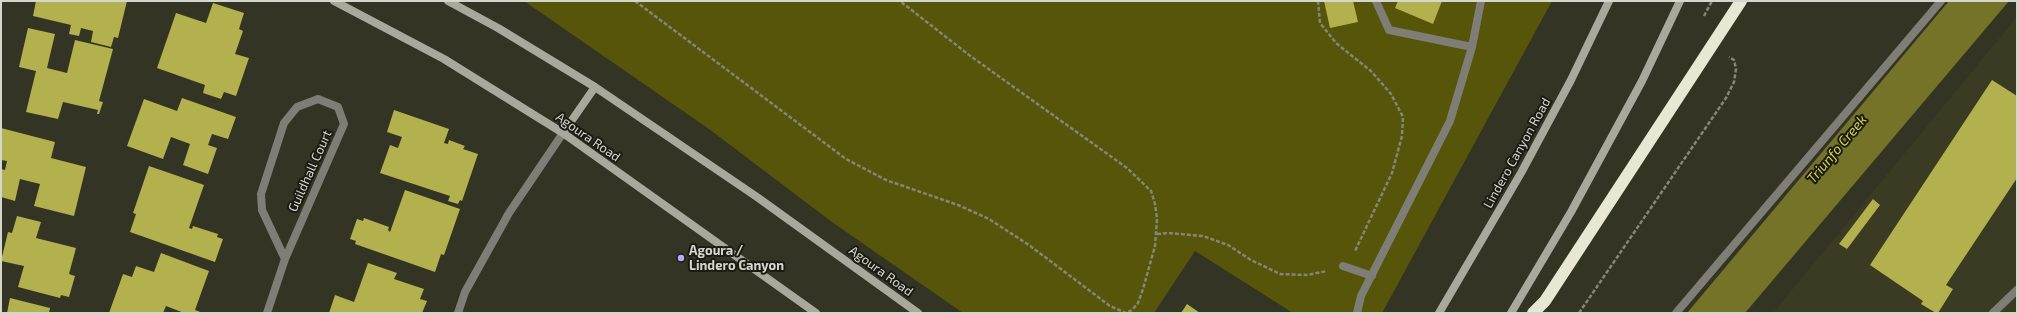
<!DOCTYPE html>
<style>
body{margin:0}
#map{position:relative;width:2018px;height:314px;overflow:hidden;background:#343424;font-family:"Exo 2",sans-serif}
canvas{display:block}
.frame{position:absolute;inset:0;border:2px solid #d6d7cc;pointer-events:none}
</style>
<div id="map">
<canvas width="2018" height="314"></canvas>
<div class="frame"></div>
</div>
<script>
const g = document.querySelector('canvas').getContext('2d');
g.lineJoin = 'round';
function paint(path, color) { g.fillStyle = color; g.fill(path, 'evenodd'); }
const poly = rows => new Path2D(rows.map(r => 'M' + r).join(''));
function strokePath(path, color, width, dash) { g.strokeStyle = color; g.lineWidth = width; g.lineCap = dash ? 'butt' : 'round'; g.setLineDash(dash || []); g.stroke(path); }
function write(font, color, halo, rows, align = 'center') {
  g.font = font + ' "Exo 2",sans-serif'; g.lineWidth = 4; g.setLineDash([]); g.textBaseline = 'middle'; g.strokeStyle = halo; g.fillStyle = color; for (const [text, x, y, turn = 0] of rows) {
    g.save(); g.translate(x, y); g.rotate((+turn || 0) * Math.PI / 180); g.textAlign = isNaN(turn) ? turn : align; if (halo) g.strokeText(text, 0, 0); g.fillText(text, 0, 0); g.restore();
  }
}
paint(poly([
 [2017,17,2017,313,1773,313]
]), '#3b3b24');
paint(poly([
 [524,1,1552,1,1382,313,1293,313,1195,251,1154,313,963,313,832,222,709,129]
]), '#565509');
paint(poly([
 [1949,1,2009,1,1745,313,1687,313]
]), '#747328');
paint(poly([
 [36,1,127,1,118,38,114,37,111,47,91,42,93,31,81,28,79,36,69,34,71,25,33,16],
 [1324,1,1353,1,1358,22,1330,28],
 [1398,1,1442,1,1433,24,1395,8],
 [213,3,244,13,239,29,243,31,235,54,249,58,236,96,224,92,221,99,203,93,205,85,157,68,176,13,206,23],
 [28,28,55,34,47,68,67,73,75,40,113,49,99,101,103,102,99,114,97,114,98,110,63,102,58,119,26,112,36,71,19,67],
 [1992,80,2017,96,2017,178,1946,285,1953,289,1938,313,1936,313,1921,304,1923,301,1870,265],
 [182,98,236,117,228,139,212,134,208,145,217,148,208,174,183,165,190,144,171,137,163,159,127,146,144,99,177,111],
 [394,110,449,129,444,143,448,144,449,140,465,146,463,149,478,154,462,201,460,200,458,204,448,201,450,196,380,173,390,145,398,148,402,137,387,132],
 [1,128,55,142,51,158,86,167,74,216,34,206,40,184,20,179,15,201,1,197,1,169,5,170,7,161,1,160],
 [149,166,204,185,189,228,192,229,193,226,218,234,217,237,223,239,215,262,130,232,136,214,133,213],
 [405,190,460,209,444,255,441,254,435,272,355,244,356,241,350,239,357,219,363,221,364,218,389,227,388,230,390,232],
 [1873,199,1880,205,1847,249,1839,244],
 [17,216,41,222,36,238,76,248,69,274,75,276,69,297,61,295,60,298,18,287,24,266,1,261,8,232,12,233],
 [161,253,209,271,195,310,203,313,184,313,166,306,163,313,109,313,123,274,132,277,136,266,154,272],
 [368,263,397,273,394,279,424,289,420,299,427,301,422,313,329,313,335,295,354,302],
 [10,298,50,308,49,313,7,313],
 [1187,304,1200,313,1181,313]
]), '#b2b14e');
strokePath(poly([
 [635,1,846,159,886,180,958,205,989,219,1029,245,1110,306,1126,313,1132,310,1138,303,1143,289,1155,246,1157,219,1155,204,1151,191,1127,168,969,55,900,1],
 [1318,1,1320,23,1336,43,1371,71,1391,94,1403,117,1402,136,1392,173,1355,251],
 [1704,16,1712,1],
 [1157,234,1168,233,1203,236,1228,245,1251,260,1280,274,1307,275,1327,271],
 [1579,313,1726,98,1734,82,1736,69,1734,60,1729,57]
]), '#858578', 2.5, [4, 2]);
strokePath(poly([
 [1376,1,1389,30,1472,47],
 [1343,266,1372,276],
 [458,313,465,292,509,213,563,133],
 [1357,313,1361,296,1450,121,1472,47,1481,1],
 [1676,313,1941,1]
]), '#7e7e76', 8);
strokePath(poly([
 [267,313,285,259,344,124,338,107,318,99,297,107,284,123,261,194,262,210,285,259],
 [1993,313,2017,290]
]), '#7e7e76', 8);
strokePath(poly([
 [334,1,444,59,563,133,816,313],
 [448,1,498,28,595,87,757,197,918,313],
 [563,133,595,87],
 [1439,313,1521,173,1571,80,1609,1],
 [1511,313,1571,212,1642,81,1680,1]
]), '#a8a99c', 8);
strokePath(poly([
 [1533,313,1545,301,1741,1]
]), '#e7e7d3', 12);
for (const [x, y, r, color] of [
 [681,258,4,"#b4acf9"]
]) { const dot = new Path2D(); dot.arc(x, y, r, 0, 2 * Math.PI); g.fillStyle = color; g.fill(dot); strokePath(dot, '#1b1b14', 1.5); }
write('13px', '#d6d7cc', '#1b1b14', [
 ["Agoura Road",588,137,35],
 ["Lindero Canyon Road",1517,153,-61],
 ["Guildhall Court",310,171,-66],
 ["Agoura Road",881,271,36]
]);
write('bold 13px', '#d6d7cc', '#1b1b14', [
 ["Agoura /",689,251],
 ["Lindero Canyon",689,266]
], 'left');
write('italic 14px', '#d5d350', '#1b1b14', [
 ["Triunfo Creek",1837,149,-50]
]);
</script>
